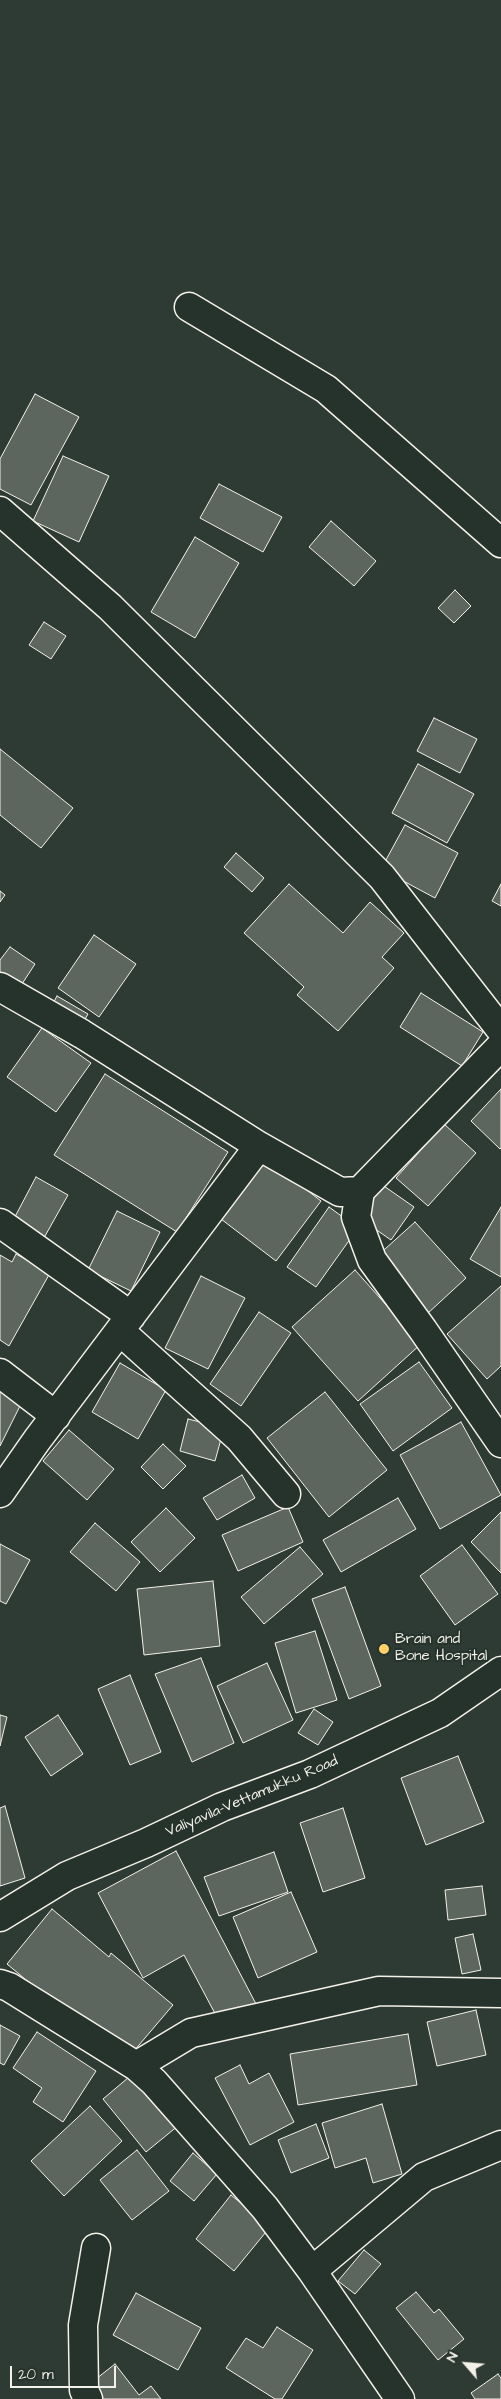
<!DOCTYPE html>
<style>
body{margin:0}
#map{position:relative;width:501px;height:2399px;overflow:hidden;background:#2e3b34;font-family:"Architects Daughter",sans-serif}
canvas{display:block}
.north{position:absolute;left:441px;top:2339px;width:50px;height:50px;-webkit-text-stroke:4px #26332d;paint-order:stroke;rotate:297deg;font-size:14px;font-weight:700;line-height:20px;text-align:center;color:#f4f1e8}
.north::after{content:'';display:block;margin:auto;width:18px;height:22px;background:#f4f1e8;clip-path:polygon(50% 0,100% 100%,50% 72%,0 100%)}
.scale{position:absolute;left:10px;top:2366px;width:106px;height:22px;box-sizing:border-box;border:2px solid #f4f1e8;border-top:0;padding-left:6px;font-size:15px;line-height:18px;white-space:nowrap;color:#f4f1e8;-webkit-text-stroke:4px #26332d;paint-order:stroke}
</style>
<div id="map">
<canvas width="501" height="2399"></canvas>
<div class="north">N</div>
<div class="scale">20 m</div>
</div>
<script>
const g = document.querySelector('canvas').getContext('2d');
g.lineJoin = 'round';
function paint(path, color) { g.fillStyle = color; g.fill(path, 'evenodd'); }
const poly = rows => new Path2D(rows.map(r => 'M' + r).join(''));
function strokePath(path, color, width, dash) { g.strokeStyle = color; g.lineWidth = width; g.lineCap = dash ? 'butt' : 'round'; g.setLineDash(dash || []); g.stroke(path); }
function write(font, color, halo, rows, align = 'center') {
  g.font = font + ' "Architects Daughter",sans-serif'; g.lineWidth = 4; g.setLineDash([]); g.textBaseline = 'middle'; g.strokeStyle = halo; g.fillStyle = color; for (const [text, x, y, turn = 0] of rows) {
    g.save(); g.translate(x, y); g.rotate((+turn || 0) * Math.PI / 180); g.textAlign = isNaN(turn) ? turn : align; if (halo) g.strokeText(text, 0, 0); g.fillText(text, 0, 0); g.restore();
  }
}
const building = poly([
 [35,394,79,417,31,505,0,489,0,459,35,394],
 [63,456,109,476,79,542,33,521,63,456],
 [219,484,282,517,263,552,200,518,219,484],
 [331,521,376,561,354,586,309,547,331,521],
 [195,537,239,563,195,638,151,612,195,537],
 [455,590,471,606,454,623,438,608,455,590],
 [44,622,66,636,51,659,29,645,44,622],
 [434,718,477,739,460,773,417,751,434,718],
 [0,749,73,808,41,848,0,815,0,749],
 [418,764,474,794,447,843,392,813,418,764],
 [405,825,458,853,435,898,381,869,405,825],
 [236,853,264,878,252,892,224,867,236,853],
 [289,884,343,933,370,902,404,933,382,957,394,968,338,1031,297,995,304,987,244,933,289,884],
 [501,884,501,906,492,901,501,884],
 [0,891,5,895,0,902,0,891],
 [94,935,136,964,99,1017,58,988,94,935],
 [10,947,35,964,20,987,0,973,0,960,10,947],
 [421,993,483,1032,462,1066,400,1027,421,993],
 [57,996,88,1014,80,1028,49,1011,57,996],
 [42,1028,91,1063,56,1112,7,1077,42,1028],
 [105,1074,228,1152,177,1232,54,1155,105,1074],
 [501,1089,501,1148,500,1149,471,1121,501,1089],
 [444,1124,476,1153,428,1206,396,1178,444,1124],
 [266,1159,321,1201,276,1261,221,1219,266,1159],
 [36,1177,68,1195,40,1245,9,1228,36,1177],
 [381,1184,414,1207,391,1240,358,1217,381,1184],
 [329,1207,358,1228,316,1287,287,1267,329,1207],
 [501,1207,501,1277,470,1259,501,1207],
 [117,1211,160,1232,131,1291,88,1270,117,1211],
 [415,1222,466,1278,427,1314,375,1258,415,1222],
 [16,1254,50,1273,9,1346,0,1340,0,1255,12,1262,16,1254],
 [355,1270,421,1344,358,1401,292,1327,355,1270],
 [201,1276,245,1298,208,1369,165,1348,201,1276],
 [501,1286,501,1366,487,1379,447,1334,501,1286],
 [259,1312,291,1333,241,1406,210,1384,259,1312],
 [419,1362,452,1408,393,1451,360,1404,419,1362],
 [120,1363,166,1390,138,1439,92,1412,120,1363],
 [0,1389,23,1400,0,1446,0,1389],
 [325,1392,387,1470,329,1517,267,1438,325,1392],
 [188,1419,224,1428,215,1461,180,1451,188,1419],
 [461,1422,501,1495,440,1529,400,1455,461,1422],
 [69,1430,114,1469,87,1500,43,1461,69,1430],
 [163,1444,186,1466,163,1489,141,1467,163,1444],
 [242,1475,255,1498,217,1520,203,1498,242,1475],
 [398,1498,416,1529,341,1572,323,1540,398,1498],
 [288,1507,303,1542,238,1571,222,1535,288,1507],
 [166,1508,195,1538,160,1572,131,1542,166,1508],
 [501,1512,501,1573,471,1542,501,1512],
 [95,1523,140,1562,116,1591,70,1552,95,1523],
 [0,1544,30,1560,6,1604,0,1601,0,1544],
 [462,1545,498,1594,455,1625,420,1576,462,1545],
 [300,1547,323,1574,264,1624,241,1597,300,1547],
 [213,1581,220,1646,144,1655,137,1589,213,1581],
 [345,1587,381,1686,349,1699,312,1599,345,1587],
 [315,1631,337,1700,296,1713,275,1643,315,1631],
 [201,1658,234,1743,192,1762,155,1674,201,1658],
 [267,1663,293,1720,243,1743,217,1686,267,1663],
 [130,1675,161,1752,130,1765,98,1689,130,1675],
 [314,1709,333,1722,318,1745,298,1733,314,1709],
 [0,1715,7,1717,0,1746,0,1715],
 [58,1715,83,1754,51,1776,25,1737,58,1715],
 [458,1756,484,1822,426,1845,401,1778,458,1756],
 [5,1806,25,1878,0,1886,0,1808,5,1806],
 [343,1808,365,1878,323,1892,300,1823,343,1808],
 [176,1851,256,2004,220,2023,184,1955,143,1978,98,1893,176,1851],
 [274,1852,288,1892,219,1916,204,1877,274,1852],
 [482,1886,486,1915,448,1920,445,1890,482,1886],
 [291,1892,317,1952,258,1978,233,1917,291,1892],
 [52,1909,109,1957,111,1953,173,2005,128,2058,73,2019,7,1964,52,1909],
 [473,1934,481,1970,462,1974,455,1938,473,1934],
 [476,2010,486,2055,437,2066,427,2022,476,2010],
 [0,2025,20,2036,4,2065,0,2063,0,2025],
 [37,2032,96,2071,63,2122,33,2102,42,2088,13,2068,37,2032],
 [408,2034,417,2085,298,2105,290,2054,408,2034],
 [240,2065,249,2084,269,2073,294,2122,250,2145,215,2078,240,2065],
 [135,2072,179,2125,146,2152,103,2099,135,2072],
 [382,2104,402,2174,373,2183,366,2158,335,2168,322,2123,382,2104],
 [90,2106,122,2141,64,2196,31,2161,90,2106],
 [316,2124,329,2158,291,2173,278,2140,316,2124],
 [137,2150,169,2191,132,2220,100,2180,137,2150],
 [193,2153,217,2174,194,2201,170,2181,193,2153],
 [231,2195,270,2227,234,2271,196,2239,231,2195],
 [364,2250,381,2264,355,2294,338,2281,364,2250],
 [416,2292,434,2313,439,2309,464,2339,438,2360,396,2308,416,2292],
 [136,2293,201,2328,178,2370,113,2335,136,2293],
 [277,2327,313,2350,282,2399,275,2399,226,2368,246,2338,263,2348,277,2327],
 [115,2364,139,2395,151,2386,161,2399,98,2399,87,2386,115,2364],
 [498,2374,501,2378,501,2399,475,2399,471,2393,498,2374]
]);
paint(building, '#5c655e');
strokePath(building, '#f4f1e8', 1);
const minor = poly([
 [189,307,326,389,501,543],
 [0,511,110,607,382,877,501,1030],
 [0,987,82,1034,259,1146,340,1192,360,1191,501,1046],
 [360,1191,356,1217,372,1260,423,1330,501,1443],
 [0,1223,131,1316],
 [120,1331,239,1438,286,1494],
 [0,1373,56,1416],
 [0,1493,37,1440,259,1146],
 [0,1984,9,1987,136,2066,154,2082,265,2208,312,2271,400,2399],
 [136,2066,191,2033,379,1991,501,1993],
 [312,2271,424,2177,501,2145],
 [88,2399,84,2390,83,2325,96,2248]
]);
const tertiary = poly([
 [0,1917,67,1876,146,1843,222,1807,310,1774,440,1713,501,1671]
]);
strokePath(minor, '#f4f1e8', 31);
strokePath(tertiary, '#f4f1e8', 31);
strokePath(minor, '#26332d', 28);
strokePath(tertiary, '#26332d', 28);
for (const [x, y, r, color] of [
 [384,1649,6,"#ffd166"]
]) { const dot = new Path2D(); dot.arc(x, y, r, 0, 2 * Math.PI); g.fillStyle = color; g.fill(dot); strokePath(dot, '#26332d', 2); }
write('15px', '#f4f1e8', '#26332d', [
 ["Brain and",395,1640],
 ["Bone Hospital",395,1657]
], 'left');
write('15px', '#f4f1e8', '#26332d', [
 ["Valiyavila-Vettamukku Road",252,1797,-23]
]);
</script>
